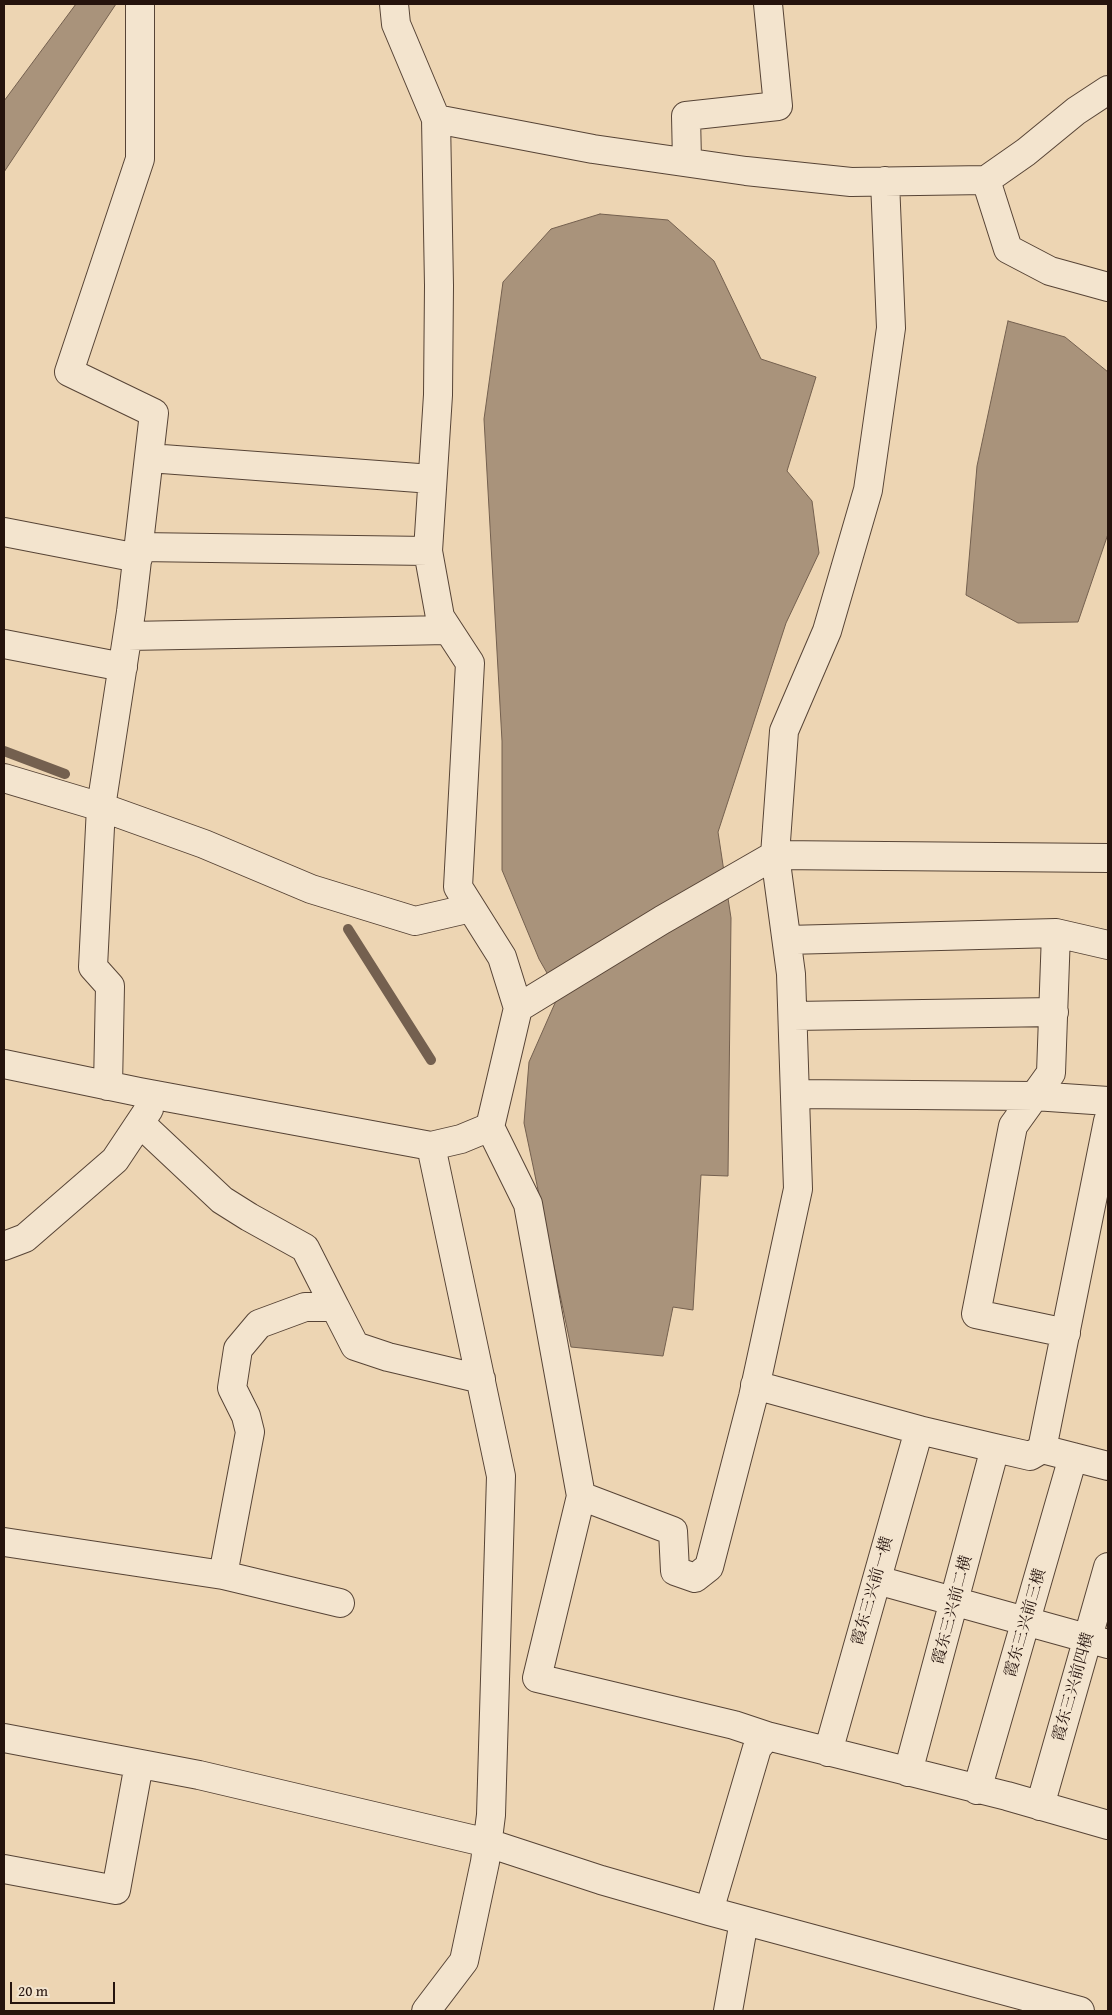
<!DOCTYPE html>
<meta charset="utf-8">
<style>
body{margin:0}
#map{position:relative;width:1112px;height:2015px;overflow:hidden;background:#edd5b3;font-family:"Gentium Book Plus",serif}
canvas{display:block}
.frame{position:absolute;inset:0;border:5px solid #25130d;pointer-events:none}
.scale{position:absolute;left:10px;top:1982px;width:105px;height:22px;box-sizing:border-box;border:2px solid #25130d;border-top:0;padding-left:6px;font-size:15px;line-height:18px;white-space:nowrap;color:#25130d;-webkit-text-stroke:4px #f3e4ce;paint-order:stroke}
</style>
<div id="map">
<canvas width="1112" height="2015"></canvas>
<div class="frame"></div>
<div class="scale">20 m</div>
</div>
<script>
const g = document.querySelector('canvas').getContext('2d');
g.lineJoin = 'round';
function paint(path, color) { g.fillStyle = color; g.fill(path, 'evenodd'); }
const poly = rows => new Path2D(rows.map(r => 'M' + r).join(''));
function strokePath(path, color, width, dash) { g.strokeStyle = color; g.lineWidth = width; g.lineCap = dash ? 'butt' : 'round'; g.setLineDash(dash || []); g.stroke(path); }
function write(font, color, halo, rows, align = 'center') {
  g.font = font + ' "Gentium Book Plus","Noto Serif SC",serif'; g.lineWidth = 4; g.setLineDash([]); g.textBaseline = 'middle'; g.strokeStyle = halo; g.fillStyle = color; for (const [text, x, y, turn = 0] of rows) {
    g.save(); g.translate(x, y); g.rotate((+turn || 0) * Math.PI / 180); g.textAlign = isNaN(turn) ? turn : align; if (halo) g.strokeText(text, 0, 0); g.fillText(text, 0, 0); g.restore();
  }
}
const water = poly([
 [76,4,116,4,4,172,4,101,76,4],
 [600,214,668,220,714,261,761,359,816,377,787,471,812,501,819,553,786,623,718,832,731,918,728,1176,701,1175,693,1310,673,1307,663,1356,571,1347,524,1123,529,1062,559,994,539,959,502,870,502,741,484,419,503,282,551,229,600,214],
 [1008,321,1065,337,1108,372,1108,534,1078,622,1018,623,966,595,977,466,1008,321]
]);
paint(water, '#a9937b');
strokePath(water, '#74604f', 1);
strokePath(poly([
 [4,751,65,774],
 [348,929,431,1060]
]), '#74604f', 10);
const minor = poly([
 [394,4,396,24,436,119,593,149,746,171,851,182,986,180,1026,152,1076,111,1108,90],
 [687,161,686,116,778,106,768,4],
 [986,180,1008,249,1050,271,1108,287],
 [149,458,432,479],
 [4,532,138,558],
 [139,547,428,551],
 [128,636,448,630],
 [4,644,123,667],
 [4,778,101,807,204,844,311,889,415,921,471,908],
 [1056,933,1051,1073,1013,1126,976,1314,1066,1333],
 [787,940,1056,933,1108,945],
 [518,1008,662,920,775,855,1108,858],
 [793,1016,1054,1012],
 [4,1064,139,1092,431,1146,501,1476,491,1815,485,1862,464,1961,426,2011],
 [108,1086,110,986,93,967,101,807,131,612,154,413,69,372,140,159,140,4],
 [795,1094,1034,1096,1108,1101],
 [140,1123,222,1200,249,1217,305,1248,335,1307,305,1307,259,1324,238,1349,232,1388,246,1416,250,1432,223,1575],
 [490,1127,528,1204,581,1496,537,1678,734,1725,767,1736],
 [431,1146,461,1139,490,1127,518,1008,502,957,458,887,470,663,440,617,428,551,438,395,439,286,436,119],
 [4,1246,25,1238,115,1160,149,1109],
 [335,1307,355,1346,388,1357,481,1379],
 [755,1385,919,1430,995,1448,1030,1456,1042,1449,1108,1466],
 [1042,1449,1108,1121],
 [581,1496,673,1531,675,1571,695,1578,709,1567,753,1397,798,1189,791,974,775,855,784,731,827,631,868,490,891,328,885,181],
 [4,1542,223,1575,340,1603],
 [877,1580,1108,1644],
 [4,1738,199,1775,488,1843,601,1880,709,1911,1080,2011],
 [828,1752,919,1430],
 [908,1772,995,1448],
 [977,1790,1073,1457],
 [1040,1806,1108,1567],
 [4,1869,116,1890,139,1764],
 [709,1911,757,1748,767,1736,1007,1796,1108,1825],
 [728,2011,744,1921]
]);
strokePath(minor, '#574436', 30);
strokePath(minor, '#f3e4ce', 28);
write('16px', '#25130d', '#f3e4ce', [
 ["霞东三兴前一横",873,1591,-74],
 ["霞东三兴前二横",953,1610,-75],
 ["霞东三兴前三横",1026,1623,-74],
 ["霞东三兴前四横",1074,1687,-74]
]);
</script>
